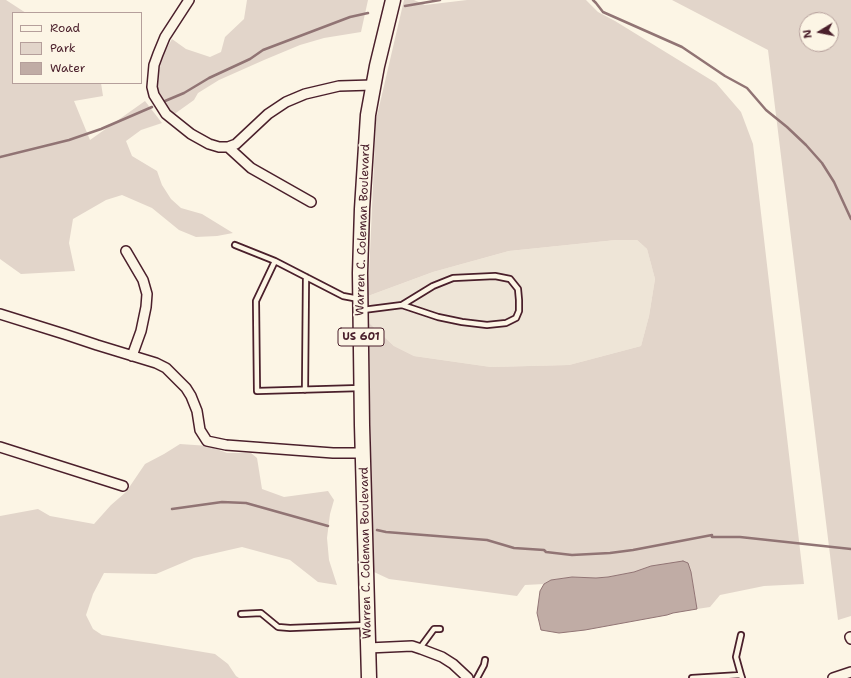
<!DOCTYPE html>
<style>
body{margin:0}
#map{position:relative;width:851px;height:678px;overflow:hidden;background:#fcf5e5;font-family:"Shantell Sans",sans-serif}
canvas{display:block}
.legend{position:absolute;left:12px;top:12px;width:130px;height:72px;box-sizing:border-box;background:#fcf5e5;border:1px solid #b59f9b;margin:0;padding:5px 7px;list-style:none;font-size:12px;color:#4a1f2b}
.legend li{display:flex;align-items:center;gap:8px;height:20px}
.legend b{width:20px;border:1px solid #b59f9b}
.north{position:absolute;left:799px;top:12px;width:40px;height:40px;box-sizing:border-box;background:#fcf5e5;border:1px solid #b59f9b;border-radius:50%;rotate:260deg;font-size:11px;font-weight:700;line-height:16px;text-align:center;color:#4a1f2b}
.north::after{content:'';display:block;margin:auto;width:14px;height:18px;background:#4a1f2b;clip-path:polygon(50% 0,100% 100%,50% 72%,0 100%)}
</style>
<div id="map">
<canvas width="851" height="678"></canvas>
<ul class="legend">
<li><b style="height:5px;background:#fcf5e5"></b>Road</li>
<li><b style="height:11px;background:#e2d5ca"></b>Park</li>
<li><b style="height:11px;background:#c0aca5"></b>Water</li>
</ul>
<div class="north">N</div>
</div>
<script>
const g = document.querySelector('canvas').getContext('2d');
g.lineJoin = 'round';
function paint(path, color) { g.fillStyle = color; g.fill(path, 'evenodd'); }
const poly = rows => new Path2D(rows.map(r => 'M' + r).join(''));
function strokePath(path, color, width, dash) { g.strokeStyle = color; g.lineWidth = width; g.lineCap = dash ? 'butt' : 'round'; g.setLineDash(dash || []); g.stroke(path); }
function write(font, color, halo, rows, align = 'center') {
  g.font = font + ' "Shantell Sans",sans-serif'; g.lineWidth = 3.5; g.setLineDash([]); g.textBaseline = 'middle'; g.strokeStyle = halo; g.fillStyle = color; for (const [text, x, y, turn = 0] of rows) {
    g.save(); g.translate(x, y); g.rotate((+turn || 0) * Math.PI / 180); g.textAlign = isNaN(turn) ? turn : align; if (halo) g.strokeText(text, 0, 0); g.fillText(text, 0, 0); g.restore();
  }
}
paint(poly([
 [616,240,637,240,647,249,655,279,649,316,641,346,569,365,491,367,414,356,394,346,368,322,368,296,433,272,509,251]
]), '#eee5d7');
paint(poly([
 [0,0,6,0,26,13,13,13,13,83,101,83,103,96,74,101,90,140,145,101,162,123,141,130,126,141,132,156,157,171,162,185,171,199,181,208,202,214,233,233,217,236,196,237,179,230,152,208,122,195,106,200,73,219,69,243,75,271,21,274,0,259],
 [247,0,368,0,361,32,324,38,300,45,264,60,219,80,198,93,194,100,173,115,166,109,160,98,158,90,158,74,164,53,172,39,186,49,210,57,221,52,225,37,244,19],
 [404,0,414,0,425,5,467,0,586,0,598,12,615,21,716,83,741,112,753,144,804,584,764,586,720,595,710,607,697,609,691,572,688,563,651,566,634,572,608,577,596,578,572,577,551,580,544,584,525,585,517,596,389,579,374,572,368,322,394,346,414,356,491,367,569,365,641,346,649,316,655,279,647,249,637,240,616,240,509,251,433,272,368,296,376,120],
 [672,0,851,0,851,616,838,620,768,50],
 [807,20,831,20,831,44,807,44],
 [180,444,209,446,227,453,251,453,257,458,262,489,284,497,328,491,334,500,330,514,327,538,329,560,337,585,318,582,290,560,242,547,194,558,156,574,104,573,93,594,86,615,93,629,102,635,215,654,228,664,236,676,239,678,0,678,0,516,38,509,50,516,94,524,111,505,126,492,145,464,164,454]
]), '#e2d5ca');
const water = poly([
 [683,561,688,563,691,572,697,609,673,613,667,615,585,630,559,633,541,630,537,613,540,591,544,584,551,580,572,577,596,578,608,577,634,572,651,566,683,561]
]);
paint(water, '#c0aca5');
strokePath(water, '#917474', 1);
strokePath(poly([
 [593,0,596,3,603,12,682,47,725,76,747,88,766,110,787,127,806,145,822,163,834,182,851,219],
 [405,6,440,0],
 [165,101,184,93,209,78,250,59,263,50,350,17,368,13],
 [0,157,69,140,101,129,152,107],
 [172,509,222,502,246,503,328,526],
 [377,530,386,532,487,540,514,548,544,550,546,552,572,555,610,553,633,550,712,535,712,537,740,537,851,549]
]), '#917474', 2.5);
const service = poly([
 [235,245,275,261,343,296,359,299],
 [275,261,256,301,257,391,361,388],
 [363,310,402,305,438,317,462,322,487,325,506,323,516,318,519,311,519,300,518,289,510,279,495,276,453,278,433,286,402,305],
 [305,390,306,277],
 [241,614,261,613,278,627,290,628,366,625],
 [741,635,736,657,741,675],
 [420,648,434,629,440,629],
 [477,678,484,665,485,660],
 [692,678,741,675,742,678]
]);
const minor = poly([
 [189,0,165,37,158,54,154,65,152,87,154,95,166,114,191,134,209,144,219,147,228,147,236,144,268,114,286,102,305,94,339,86,373,85],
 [228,147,251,168,311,202],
 [126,251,143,280,147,294,146,307,141,331,132,356],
 [0,314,64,334,97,345,156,363,166,368,186,388,191,396,197,411,200,430,207,441,226,445,333,453,364,453],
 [0,447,123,486],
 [850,637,851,639],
 [368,648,412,646,421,649,442,657,453,664,468,678],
 [833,678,851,672]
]);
const trunk = poly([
 [369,678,362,425,360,273,362,209,368,115,377,66,393,0]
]);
strokePath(service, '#4a1f2b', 8);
strokePath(minor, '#4a1f2b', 12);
strokePath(trunk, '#4a1f2b', 17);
strokePath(service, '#fcf5e5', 4.5);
strokePath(minor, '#fcf5e5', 9);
strokePath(trunk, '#fcf5e5', 14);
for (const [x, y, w] of [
 [361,337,46]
]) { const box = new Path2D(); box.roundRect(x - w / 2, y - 9, w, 18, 3); g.fillStyle = '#fcf5e5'; g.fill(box); strokePath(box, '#4a1f2b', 1); }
write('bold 11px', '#4a1f2b', null, [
 ["US 601",361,337]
]);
write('12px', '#4a1f2b', '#fcf5e5', [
 ["Warren C. Coleman Boulevard",363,230,-88],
 ["Warren C. Coleman Boulevard",366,553,-91]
]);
</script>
